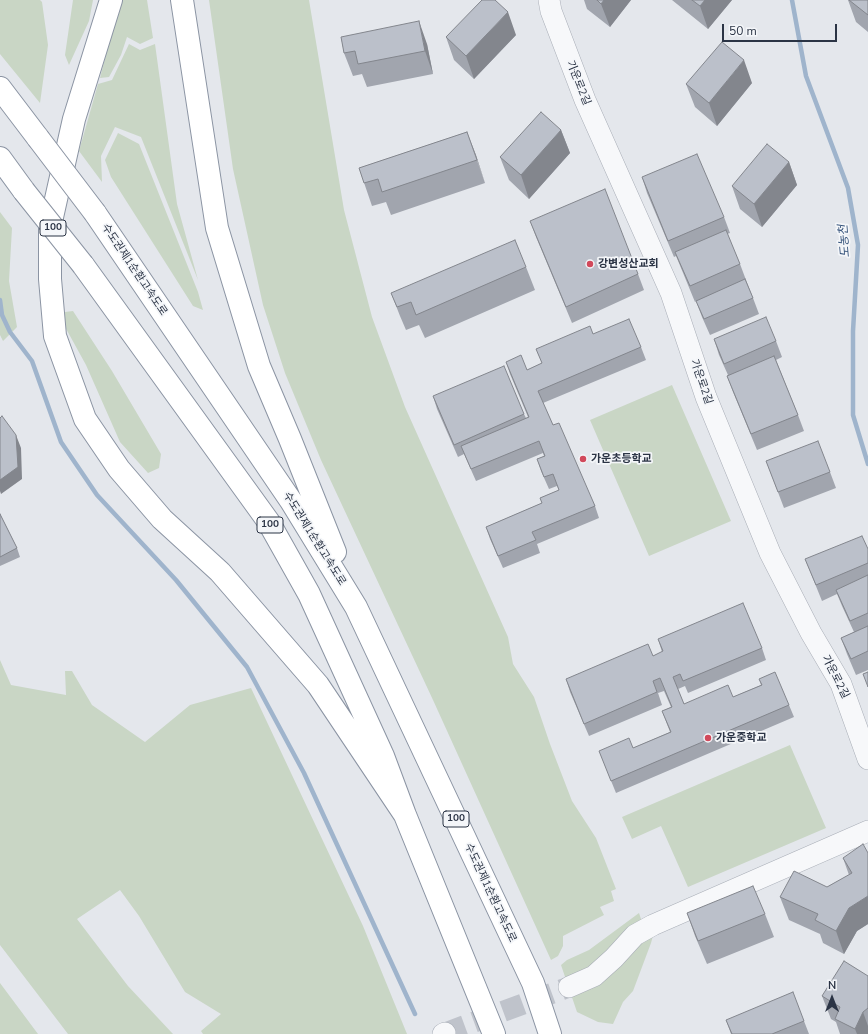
<!DOCTYPE html>
<meta charset="utf-8">
<style>
body{margin:0}
#map{position:relative;width:868px;height:1034px;overflow:hidden;background:#e4e7ec;font-family:"Nunito Sans",sans-serif}
canvas{display:block}
.north{position:absolute;left:812px;top:978px;width:40px;height:40px;-webkit-text-stroke:3px #f4f6f9;paint-order:stroke;rotate:0deg;font-size:11px;font-weight:700;line-height:16px;text-align:center;color:#2b3445}
.north::after{content:'';display:block;margin:auto;width:14px;height:18px;background:#2b3445;clip-path:polygon(50% 0,100% 100%,50% 72%,0 100%)}
.scale{position:absolute;left:722px;top:24px;width:115px;height:18px;box-sizing:border-box;border:2px solid #2b3445;border-top:0;padding-left:5px;font-size:12px;line-height:14px;white-space:nowrap;color:#2b3445;-webkit-text-stroke:3px #f4f6f9;paint-order:stroke}
</style>
<div id="map">
<canvas width="868" height="1034"></canvas>
<div class="north">N</div>
<div class="scale">50 m</div>
</div>
<script>
const g = document.querySelector('canvas').getContext('2d');
g.lineJoin = 'round';
function paint(path, color) { g.fillStyle = color; g.fill(path, 'evenodd'); }
const poly = rows => new Path2D(rows.map(r => 'M' + r).join(''));
function strokePath(path, color, width, dash) { g.strokeStyle = color; g.lineWidth = width; g.lineCap = dash ? 'butt' : 'round'; g.setLineDash(dash || []); g.stroke(path); }
function write(font, color, halo, rows, align = 'center') {
  g.font = font + ' "Nunito Sans","Noto Sans KR",sans-serif'; g.lineWidth = 3.5; g.setLineDash([]); g.textBaseline = 'middle'; g.strokeStyle = halo; g.fillStyle = color; for (const [text, x, y, turn = 0] of rows) {
    g.save(); g.translate(x, y); g.rotate((+turn || 0) * Math.PI / 180); g.textAlign = isNaN(turn) ? turn : align; if (halo) g.strokeText(text, 0, 0); g.fillText(text, 0, 0); g.restore();
  }
}
paint(poly([
 [0,0,40,0,42,2,48,45,40,103,0,54],
 [73,0,93,0,89,21,69,65,65,55],
 [120,0,147,0,153,38,140,44,127,37,121,55,109,77,100,78],
 [209,0,309,0,344,210,372,317,405,407,508,637,513,664,534,697,550,744,572,801,596,838,616,889,611,891,614,901,600,907,604,915,563,936,563,946,558,956,551,960,433,700,321,460,285,373,263,305,233,169],
 [129,44,140,50,155,44,177,204,198,280,141,137,115,127,101,156,102,182,79,151,98,84,112,80],
 [118,133,139,144,198,292,203,310,193,306,111,177,105,160],
 [0,212,12,228,9,281,17,327,3,341,0,335],
 [73,311,112,371,161,454,159,468,148,473,120,442,86,365,64,325,65,312],
 [672,385,731,521,649,556,590,420],
 [0,660,11,685,66,695,65,671,72,671,92,705,145,742,190,705,251,688,363,926,407,1034,203,1034,201,1031,221,1014,185,992,139,916,120,890,77,919,128,986,173,1034,68,1034,0,945],
 [790,745,826,828,688,887,661,826,632,839,622,817],
 [639,913,643,925,626,957,654,932,651,943,633,991,623,1002,613,1024,598,1022,577,1012,561,965,567,960,589,950],
 [0,983,38,1034,0,1034]
]), '#c9d6c5');
strokePath(poly([
 [792,0,806,76,848,188,858,245,853,331,853,415,868,464],
 [0,300,2,315,10,332,32,361,61,442,97,495,176,580,247,667,304,773,415,1014]
]), '#9fb4cc', 4.5);
strokePath(poly([
 [445,1033,569,987]
]), '#bfc3cb', 21, [21, 10]);
const minor = poly([
 [549,0,551,11,585,100,671,293,706,397,770,553,811,633,841,684,868,759],
 [569,987,594,976,614,958,635,935,653,925,868,831],
 [443,1034,445,1033]
]);
const highway = poly([
 [111,0,74,119,50,226,50,279,55,336,85,419,119,469,162,519,220,572,318,685,405,815],
 [182,0,217,228,259,366,290,439,335,552],
 [0,88,38,138],
 [0,158,24,191],
 [95,213,291,501,356,607,533,983,550,1034],
 [83,265,268,521,309,594,383,756,405,815,494,1034]
]);
strokePath(minor, '#a9aeb7', 22);
strokePath(highway, '#8b94a3', 24);
strokePath(minor, '#f7f8fa', 21);
strokePath(highway, '#fff', 22);
const highwayBridge = poly([
 [38,138,95,213],
 [24,191,83,265]
]);
strokePath(highwayBridge, '#8b94a3', 24, []);
strokePath(highwayBridge, '#fff', 22);
paint(poly([
 [584,0,631,0,610,27,587,9],
 [672,0,732,0,708,29],
 [848,0,868,0,868,32,856,22],
 [516,35,474,79,454,60,446,37],
 [341,37,427,44,433,74,367,87,362,74,353,76,344,53],
 [752,83,717,126,695,107,686,84],
 [561,130,570,153,529,199,509,180,500,157],
 [467,132,485,183,391,215,386,202,372,206,359,168],
 [789,162,797,185,762,227,740,209,732,186],
 [642,177,724,217,730,233,727,234,740,264,746,280,753,298,759,314,710,335,702,317,696,301,695,302,681,268,676,256,674,257,647,193],
 [530,221,638,274,644,290,572,323,536,237],
 [526,267,535,290,425,338,419,325,406,330,400,316,391,293],
 [593,334,641,347,646,360,543,403,553,425,595,506,599,518,537,544,540,553,503,568,490,539,486,527,542,503,540,498,559,490,557,486,549,489,541,471,537,459,544,456,543,453,476,481,464,454,458,457,437,409,433,396,524,414,526,418,528,417,510,374,506,362,527,370,542,363,536,349],
 [714,339,776,341,782,357,776,360,798,415,804,431,757,450,733,392,727,376,728,375,719,355],
 [766,461,830,472,836,488,784,508],
 [0,514,17,548,20,557,0,566],
 [868,549,868,670,856,675,847,654,841,638,854,632,842,606,837,594,822,601,805,559],
 [658,639,762,648,766,660,688,693,685,686,678,689,684,704,733,697,761,685,759,679,789,705,794,717,616,793,599,751,633,748,670,732,662,711,671,707,664,691,658,693,662,705,589,736,570,692,566,679,653,656,662,652],
 [868,853,868,924,857,931,844,954,823,943,820,934,789,920,780,897,827,887,849,875,843,858],
 [687,913,765,914,774,937,707,964,695,936],
 [868,976,868,1034,840,1034,836,1022,831,1019,822,996],
 [726,1020,804,1021,809,1034,731,1034]
]), '#a1a5ae');
paint(poly([
 [604,0,631,0,610,27,601,4],
 [705,0,732,0,708,29,700,6],
 [508,12,516,35,474,79,466,56],
 [419,21,427,44,433,74,425,51],
 [744,60,752,83,717,126,709,103],
 [561,130,570,153,529,199,521,175],
 [467,132,476,155,485,183,477,160],
 [789,162,797,185,762,227,754,204],
 [16,435,21,448,22,479,1,494,0,491,0,480],
 [868,896,868,924,857,931,844,954,836,931,849,908],
 [863,1012,868,1026,868,1034,857,1034,855,1029]
]), '#83868d');
const building = poly([
 [482,0,495,0,508,12,466,56,446,37,482,0],
 [597,0,604,0,601,4,597,0],
 [692,0,705,0,700,6,692,0],
 [849,0,868,0,868,15,849,0],
 [419,21,425,51,358,64,355,51,344,53,341,37,419,21],
 [722,42,744,60,709,103,686,84,722,42],
 [541,112,561,130,521,175,500,157,541,112],
 [467,132,477,160,382,192,378,179,364,183,359,168,467,132],
 [767,144,789,162,754,204,732,186,767,144],
 [697,154,724,217,668,241,642,177,697,154],
 [605,189,638,274,566,307,530,221,605,189],
 [726,230,740,264,690,286,675,252,726,230],
 [515,240,526,267,416,315,411,302,397,307,391,293,515,240],
 [745,279,753,298,704,319,696,301,745,279],
 [766,317,776,341,724,364,714,339,766,317],
 [629,319,641,347,538,391,553,425,559,423,595,506,532,532,536,540,498,556,486,527,542,503,540,498,559,490,553,474,544,477,537,459,545,456,539,441,471,469,461,446,529,417,506,362,521,355,527,370,542,363,536,349,590,326,593,334,629,319],
 [774,356,798,415,751,434,727,376,774,356],
 [504,366,524,414,454,445,433,396,504,366],
 [2,416,16,435,18,467,0,480,0,418,2,416],
 [818,441,830,472,778,492,766,461,818,441],
 [0,514,17,548,0,557,0,514],
 [862,536,868,549,868,563,816,585,805,559,862,536],
 [868,575,868,613,850,621,836,590,868,575],
 [743,603,762,648,683,681,680,674,673,677,684,704,728,685,733,697,762,685,759,679,775,672,789,705,611,781,599,751,629,738,633,748,671,732,662,711,672,707,660,678,653,681,657,692,584,724,566,679,648,644,653,656,663,651,658,639,743,603],
 [868,626,868,651,851,659,841,638,868,626],
 [868,672,868,687,863,674,868,672],
 [863,844,868,853,868,896,849,908,836,931,815,920,818,914,780,897,794,871,827,887,852,873,843,858,863,844],
 [753,886,765,914,698,941,687,913,753,886],
 [844,961,868,976,868,1008,863,1012,855,1029,835,1019,840,1007,822,996,844,961],
 [793,992,804,1021,772,1034,732,1034,726,1020,793,992]
]);
paint(building, '#bbc0ca');
strokePath(building, '#83868d', 1);
for (const [x, y, r, color] of [
 [590,264,4,"#d1495b"],
 [583,459,4,"#d1495b"],
 [708,738,4,"#d1495b"]
]) { const dot = new Path2D(); dot.arc(x, y, r, 0, 2 * Math.PI); g.fillStyle = color; g.fill(dot); strokePath(dot, '#f4f6f9', 1.5); }
for (const [x, y, w] of [
 [53,228,26],
 [270,525,26],
 [456,819,26]
]) { const box = new Path2D(); box.roundRect(x - w / 2, y - 8, w, 16, 3); g.fillStyle = '#f4f6f9'; g.fill(box); strokePath(box, '#2b3445', 1); }
write('bold 10px', '#2b3445', null, [
 ["100",53,228],
 ["100",270,525],
 ["100",456,819]
]);
write('11px', '#2b3445', '#f4f6f9', [
 ["가운로2길",578,83,68],
 ["수도권제1순환고속도로",134,270,56],
 ["가운로2길",701,382,71],
 ["수도권제1순환고속도로",314,539,58],
 ["가운로2길",835,677,63],
 ["수도권제1순환고속도로",490,893,65]
]);
write('bold 11px', '#2b3445', '#f4f6f9', [
 ["강변성산교회",598,264],
 ["가운초등학교",591,459],
 ["가운중학교",716,738]
], 'left');
write('italic 12px', '#34527a', '#f4f6f9', [
 ["도농천",845,241,-95]
]);
</script>
